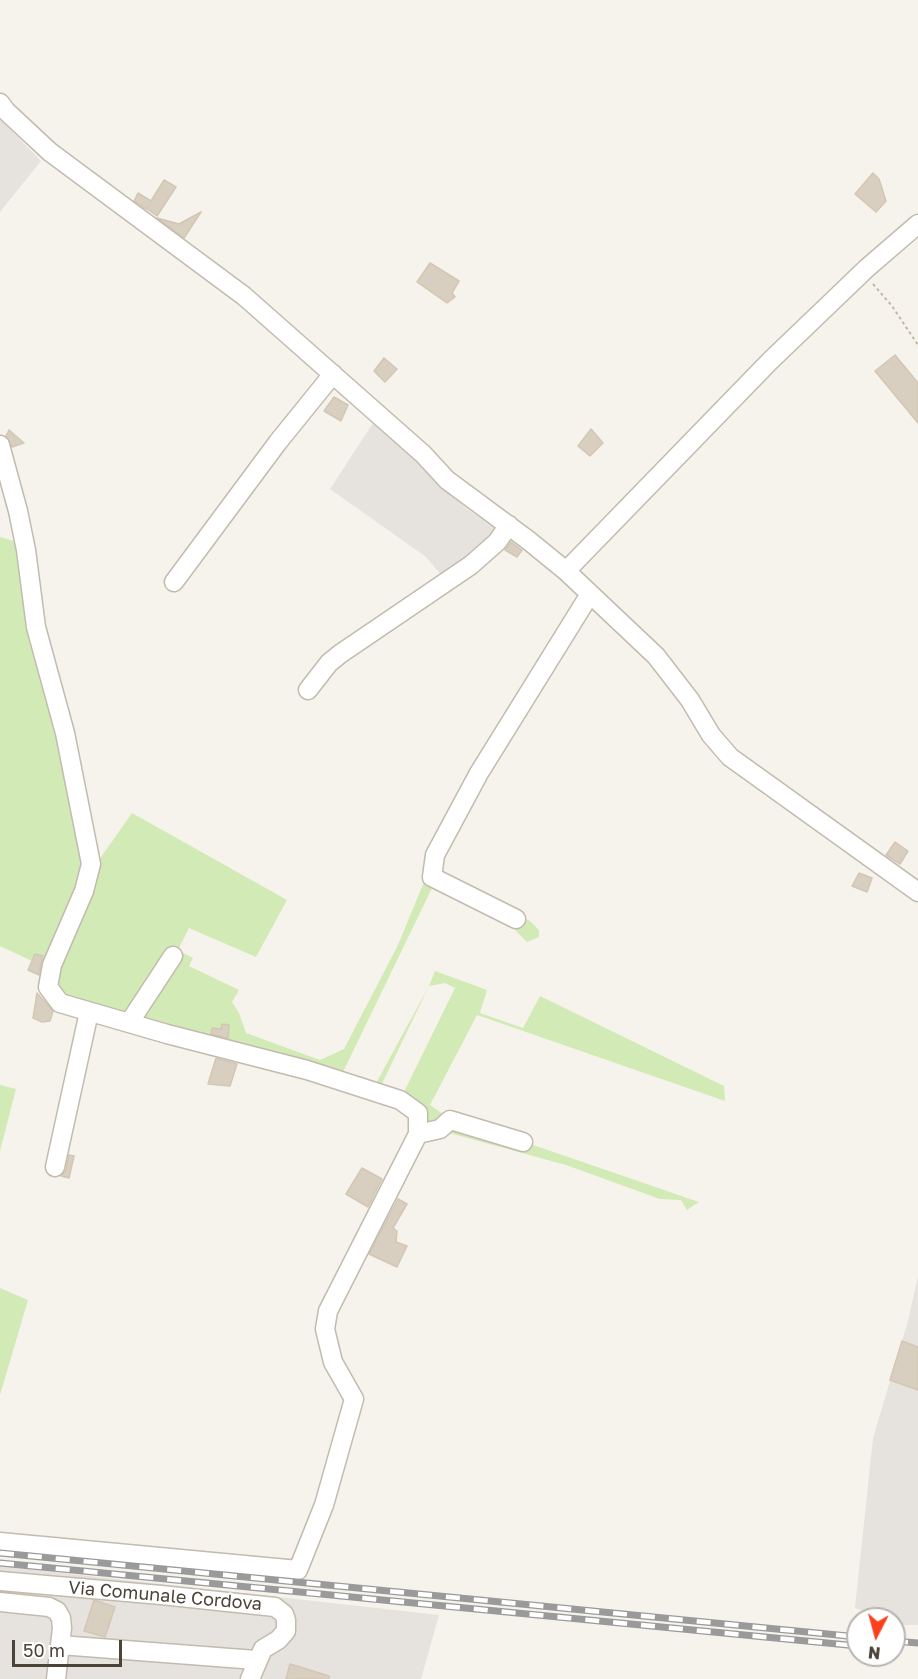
<!DOCTYPE html>
<style>
body{margin:0}
#map{position:relative;width:918px;height:1679px;overflow:hidden;background:#f6f3ec;font-family:"Golos Text",sans-serif}
canvas{display:block}
.north{position:absolute;left:846px;top:1607px;width:60px;height:60px;box-sizing:border-box;background:#fff;border:2px solid #b7b4b0;border-radius:50%;rotate:186deg;font-size:16px;font-weight:700;line-height:24px;text-align:center;color:#4b4439}
.north::after{content:'';display:block;margin:auto;width:21px;height:27px;background:#fc3f1d;clip-path:polygon(50% 0,100% 100%,50% 72%,0 100%)}
.scale{position:absolute;left:12px;top:1640px;width:110px;height:27px;box-sizing:border-box;border:3px solid #4b4439;border-top:0;padding-left:8px;font-size:18px;line-height:21px;white-space:nowrap;color:#4b4439;-webkit-text-stroke:4px #fff;paint-order:stroke}
</style>
<div id="map">
<canvas width="918" height="1679"></canvas>
<div class="north">N</div>
<div class="scale">50 m</div>
</div>
<script>
const g = document.querySelector('canvas').getContext('2d');
g.lineJoin = 'round';
function paint(path, color) { g.fillStyle = color; g.fill(path, 'evenodd'); }
const poly = rows => new Path2D(rows.map(r => 'M' + r).join(''));
function strokePath(path, color, width, dash) { g.strokeStyle = color; g.lineWidth = width; g.lineCap = dash ? 'butt' : 'round'; g.setLineDash(dash || []); g.stroke(path); }
function write(font, color, halo, rows, align = 'center') {
  g.font = font + ' "Golos Text",sans-serif'; g.lineWidth = 4.5; g.setLineDash([]); g.textBaseline = 'middle'; g.strokeStyle = halo; g.fillStyle = color; for (const [text, x, y, turn = 0] of rows) {
    g.save(); g.translate(x, y); g.rotate((+turn || 0) * Math.PI / 180); g.textAlign = isNaN(turn) ? turn : align; if (halo) g.strokeText(text, 0, 0); g.fillText(text, 0, 0); g.restore();
  }
}
paint(poly([
 [0,119,41,161,0,212],
 [375,420,441,486,467,509,500,532,443,577,426,557,330,489],
 [918,1276,918,1625,905,1625,894,1621,894,1619,888,1619,855,1608,873,1438,908,1321],
 [0,1566,439,1615,421,1679,0,1679]
]), '#e6e2dd');
paint(poly([
 [0,537,24,544,94,867,132,813,287,900,256,957,189,928,178,950,193,958,189,966,239,990,232,1002,239,1013,246,1033,320,1060,344,1049,398,945,435,855,446,848,439,876,530,921,539,930,539,937,527,942,516,931,512,921,433,886,342,1074,375,1085,429,986,435,971,487,990,480,1013,523,1028,540,996,724,1086,725,1101,477,1015,430,1105,443,1114,699,1202,687,1210,681,1200,660,1199,566,1165,442,1131,418,1134,400,1100,455,988,445,983,429,986,377,1094,60,1003,54,959,35,954,32,961,0,946],
 [0,1085,16,1089,0,1151],
 [0,1288,28,1300,0,1395]
]), '#d2eab5');
const building = poly([
 [873,173,879,179,886,201,876,212,855,194,873,173],
 [164,180,176,187,157,216,147,209,147,207,146,209,134,201,138,193,151,201,164,180],
 [201,212,184,238,157,218,179,224,201,212],
 [430,263,459,281,452,293,455,297,447,303,417,282,430,263],
 [895,355,918,383,918,423,875,371,895,355],
 [384,358,397,369,385,382,374,371,384,358],
 [334,397,348,405,341,421,324,411,334,397],
 [591,429,603,443,590,456,578,446,591,429],
 [9,430,24,443,12,447,6,436,9,430],
 [511,542,522,550,517,557,505,550,511,542],
 [895,842,908,851,900,864,886,855,895,842],
 [859,873,872,878,867,892,852,886,859,873],
 [35,954,43,956,39,975,28,970,35,954],
 [37,993,53,1011,50,1021,42,1022,33,1018,37,993],
 [222,1024,229,1025,228,1038,211,1034,212,1028,221,1029,222,1024],
 [216,1058,237,1064,230,1086,208,1084,216,1058],
 [69,1155,74,1156,69,1178,61,1176,66,1170,69,1155],
 [362,1168,382,1179,368,1207,346,1194,362,1168],
 [398,1199,407,1204,393,1228,397,1231,396,1242,407,1246,397,1267,369,1254,398,1199],
 [902,1341,918,1347,918,1390,890,1380,902,1341],
 [94,1600,115,1607,105,1637,84,1631,94,1600],
 [290,1664,329,1676,329,1679,286,1679,290,1664]
]);
paint(building, '#d8cfc1');
strokePath(building, '#d3c7b4', 1.5);
const minor = poly([
 [0,103,6,111,50,152,244,296,423,454,447,480,528,540,566,571,656,656,690,700,711,735,730,757,918,892],
 [0,445,18,511,26,550,36,627,65,733,91,864,84,891,52,965,48,987,60,1003,167,1034,307,1070,400,1100,418,1113,418,1134,328,1311,325,1329,333,1362,354,1399,324,1505,298,1570,0,1542],
 [566,571,770,361,867,268,918,224],
 [174,582,278,442,333,374],
 [308,690,329,663,340,654,471,565,497,542,509,525],
 [516,919,432,877,435,855,479,773,590,594],
 [129,1023,173,956],
 [418,1134,440,1129,450,1120,523,1142],
 [55,1167,89,1012],
 [0,1581,161,1595,275,1607,284,1614,286,1620,286,1631,278,1640,263,1649,250,1679],
 [0,1602,49,1607,57,1611,61,1618,62,1628,56,1679],
 [60,1645,256,1660]
]);
strokePath(minor, '#c2bbae', 21);
strokePath(poly([
 [873,284,892,306,918,345]
]), '#c4b79f', 2, [3, 3]);
strokePath(minor, '#fff', 18);
const rail = poly([
 [0,1553,858,1637],
 [0,1563,858,1646],
 [894,1641,918,1643]
]);
strokePath(rail, '#9a9a9a', 7);
strokePath(rail, '#fff', 4.5, [14]);
write('18px', '#4b4439', '#fff', [
 ["Via Comunale Cordova",165,1596,5]
]);
</script>
